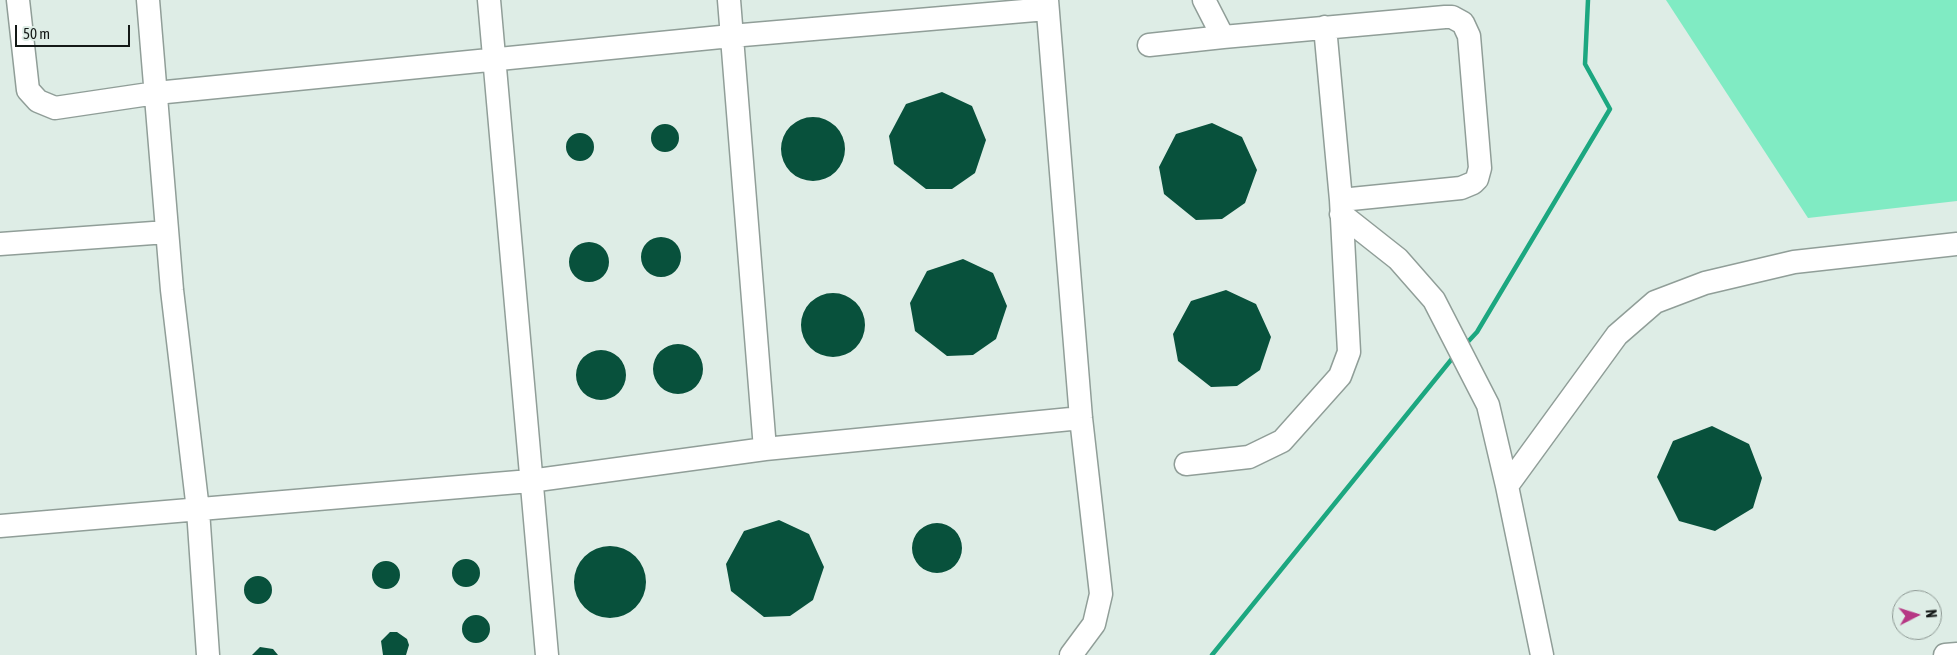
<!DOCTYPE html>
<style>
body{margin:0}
#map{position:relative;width:1957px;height:655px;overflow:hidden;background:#deede6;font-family:"Asap Condensed",sans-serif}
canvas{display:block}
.north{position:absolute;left:1892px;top:590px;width:50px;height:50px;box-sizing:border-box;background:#deede6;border:1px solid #8d9893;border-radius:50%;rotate:85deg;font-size:14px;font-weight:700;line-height:20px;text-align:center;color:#141917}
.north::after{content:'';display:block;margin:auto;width:18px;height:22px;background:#b63784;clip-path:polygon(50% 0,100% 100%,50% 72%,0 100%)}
.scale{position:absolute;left:15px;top:25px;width:115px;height:22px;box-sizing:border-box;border:2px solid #141917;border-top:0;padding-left:6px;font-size:15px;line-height:18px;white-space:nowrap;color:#141917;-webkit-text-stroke:4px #deede6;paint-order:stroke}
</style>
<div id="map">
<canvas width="1957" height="655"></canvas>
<div class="north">N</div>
<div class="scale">50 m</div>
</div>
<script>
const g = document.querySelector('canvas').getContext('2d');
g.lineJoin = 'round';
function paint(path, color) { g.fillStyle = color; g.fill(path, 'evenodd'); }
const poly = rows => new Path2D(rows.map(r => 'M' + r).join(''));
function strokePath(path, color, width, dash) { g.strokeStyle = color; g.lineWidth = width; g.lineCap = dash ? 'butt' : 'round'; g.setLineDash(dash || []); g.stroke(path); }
paint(poly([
 [1666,0,1957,0,1957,201,1808,218]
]), '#80ebc3');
strokePath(poly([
 [1464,346,1477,332,1610,109,1585,64,1588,0],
 [1212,655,1455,355]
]), '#1ca780', 4.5);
paint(poly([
 [942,92,972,106,986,140,975,173,952,189,926,189,894,164,889,136,906,104],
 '781 149a32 32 0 1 1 64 0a32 32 0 1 1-64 0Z',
 [1212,123,1242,137,1257,170,1245,203,1222,219,1196,220,1164,194,1159,167,1176,134],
 '651 138a14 14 0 1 1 28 0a14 14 0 1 1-28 0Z',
 '566 147a14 14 0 1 1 28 0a14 14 0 1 1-28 0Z',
 '641 257a20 20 0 1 1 40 0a20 20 0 1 1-40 0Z',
 '569 262a20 20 0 1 1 40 0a20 20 0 1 1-40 0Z',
 [963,259,993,273,1007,306,996,339,973,355,947,356,915,331,910,303,927,271],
 [1226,290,1256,304,1271,337,1260,370,1237,386,1211,387,1178,361,1173,334,1191,301],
 '801 325a32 32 0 1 1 64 0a32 32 0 1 1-64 0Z',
 '653 369a25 25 0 1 1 50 0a25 25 0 1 1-50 0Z',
 '576 375a25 25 0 1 1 50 0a25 25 0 1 1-50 0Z',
 [1712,426,1749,444,1762,478,1753,508,1715,531,1679,521,1657,477,1673,441],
 [779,520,809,534,824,567,813,600,790,616,764,617,731,591,726,564,744,531],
 '912 548a25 25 0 1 1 50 0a25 25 0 1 1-50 0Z',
 '574 582a36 36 0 1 1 72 0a36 36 0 1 1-72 0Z',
 '452 573a14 14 0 1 1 28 0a14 14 0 1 1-28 0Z',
 '372 575a14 14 0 1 1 28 0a14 14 0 1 1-28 0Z',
 '244 590a14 14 0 1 1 28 0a14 14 0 1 1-28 0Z',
 '462 629a14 14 0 1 1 28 0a14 14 0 1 1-28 0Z',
 [390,632,397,632,407,639,409,645,406,655,383,655,381,641],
 [260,647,273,649,278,655,252,655]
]), '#08513c');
const minor = poly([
 [18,0,28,90,38,101,55,108,156,93,731,36,1047,9],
 [148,0,172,290,198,510,208,655],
 [489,0,547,655],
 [729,0,765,449],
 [1047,0,1081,418,1101,594,1094,624,1071,655],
 [1204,0,1223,37,1445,17,1452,17,1463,23,1469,36,1480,168,1477,179,1473,183,1461,188,1341,200],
 [1149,45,1223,37],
 [1341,214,1398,259,1434,300,1488,405,1507,486],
 [0,244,167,232],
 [1186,464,1249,457,1282,441,1340,376,1349,352,1341,200,1325,27],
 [0,526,530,481,765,449,1081,418],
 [1542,655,1507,486,1617,335,1655,302,1705,283,1794,262,1957,244],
 [1945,655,1957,654]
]);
strokePath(minor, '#909e98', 25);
strokePath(minor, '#fff', 22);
</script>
